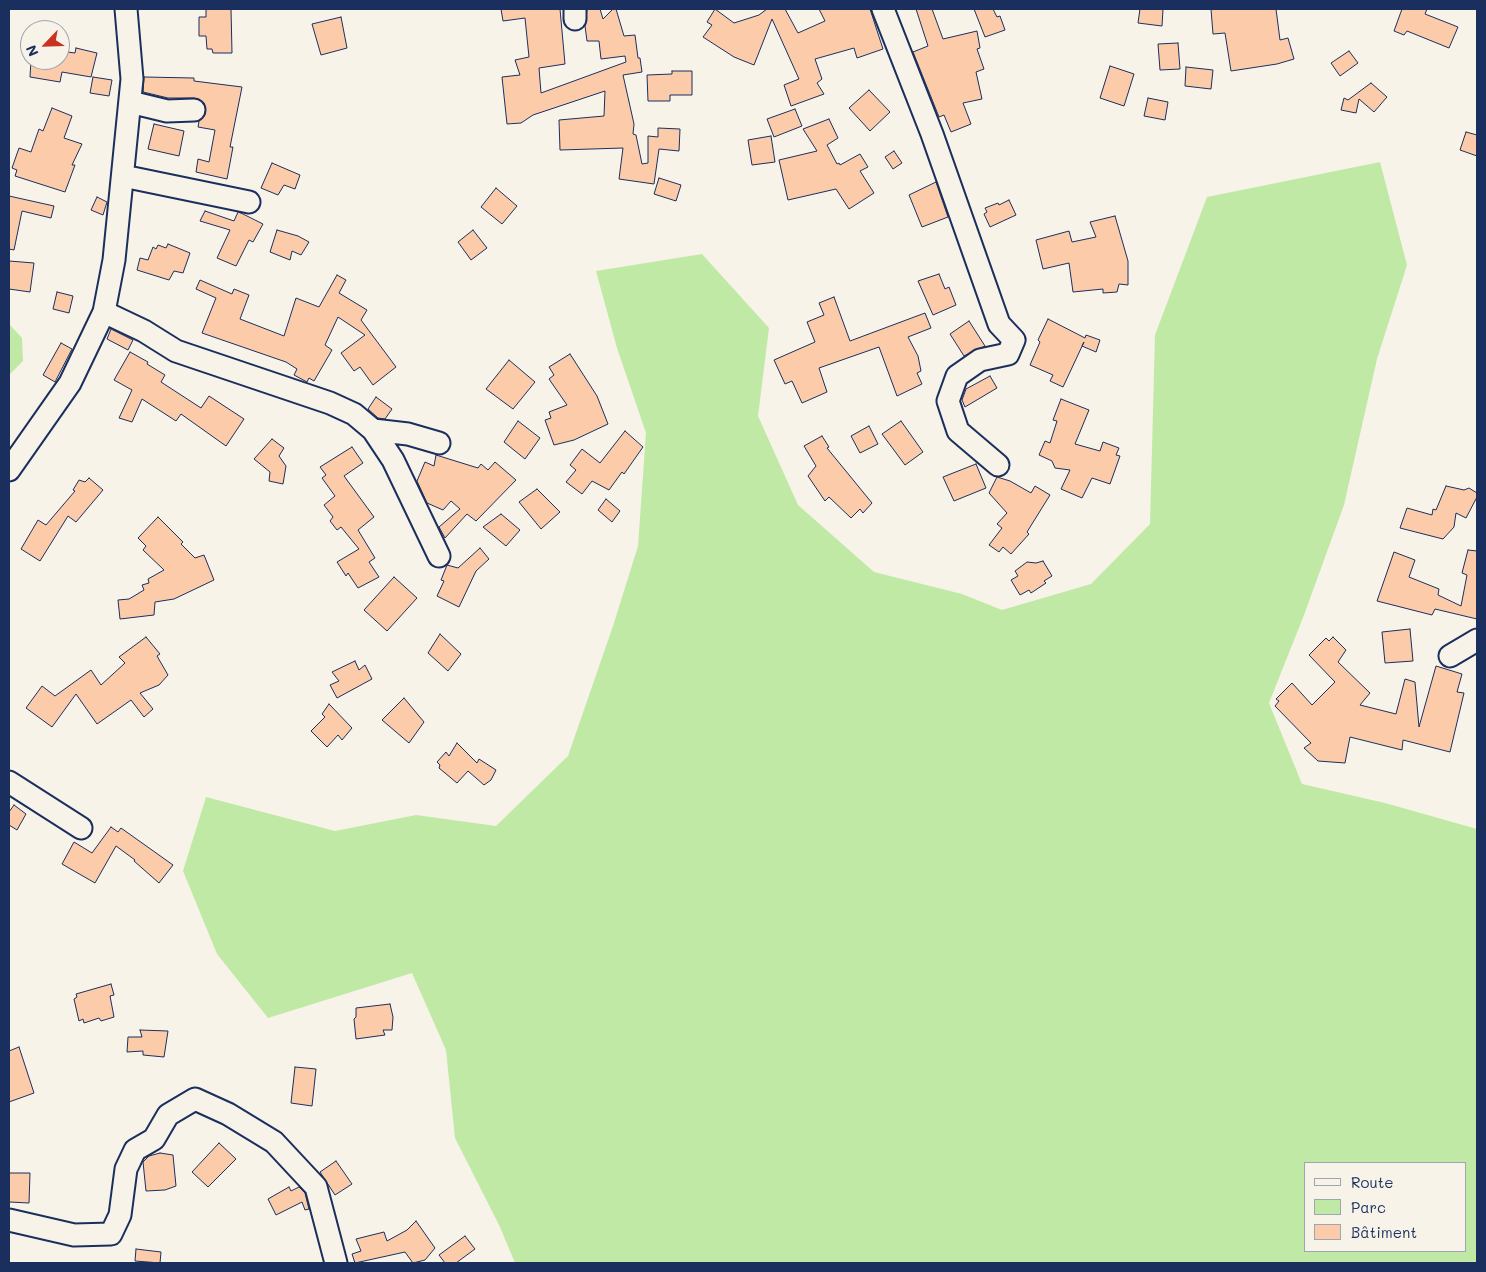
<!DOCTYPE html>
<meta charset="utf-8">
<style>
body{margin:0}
#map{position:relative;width:1486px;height:1272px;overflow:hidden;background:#f7f3e8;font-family:Mali,sans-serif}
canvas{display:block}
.frame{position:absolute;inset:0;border:10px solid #1b2f5e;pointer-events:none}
.legend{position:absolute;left:1304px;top:1162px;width:162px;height:90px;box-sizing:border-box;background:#f7f3e8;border:1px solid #9fa5b1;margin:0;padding:6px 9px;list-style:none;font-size:15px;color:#1b2f5e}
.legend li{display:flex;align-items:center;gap:10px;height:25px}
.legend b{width:25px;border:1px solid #9fa5b1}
.north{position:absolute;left:20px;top:20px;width:50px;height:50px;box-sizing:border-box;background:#f7f3e8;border:1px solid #9fa5b1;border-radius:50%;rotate:246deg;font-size:14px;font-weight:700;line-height:20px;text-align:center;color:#1b2f5e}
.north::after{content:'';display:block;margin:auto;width:18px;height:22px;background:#c8321e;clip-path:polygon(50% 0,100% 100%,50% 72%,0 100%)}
</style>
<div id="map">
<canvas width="1486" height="1272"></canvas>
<div class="frame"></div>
<ul class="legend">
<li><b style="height:6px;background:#f7f3e8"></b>Route</li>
<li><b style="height:14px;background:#c0e9a5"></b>Parc</li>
<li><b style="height:14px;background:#fbcbaa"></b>Bâtiment</li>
</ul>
<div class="north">N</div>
</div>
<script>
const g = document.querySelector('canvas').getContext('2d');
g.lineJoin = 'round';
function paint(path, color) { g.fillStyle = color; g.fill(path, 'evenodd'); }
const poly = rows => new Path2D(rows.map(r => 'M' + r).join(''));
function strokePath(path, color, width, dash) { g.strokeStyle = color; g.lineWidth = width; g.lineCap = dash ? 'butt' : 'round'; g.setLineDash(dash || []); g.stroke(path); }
paint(poly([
 [1380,162,1407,265,1377,359,1344,505,1304,615,1269,703,1302,784,1385,803,1477,829,1477,1263,515,1263,500,1227,455,1138,446,1050,412,973,268,1018,217,954,183,871,206,797,335,831,416,815,496,826,568,756,613,626,638,546,646,433,617,348,596,271,702,254,769,328,758,416,798,505,874,572,962,594,1002,610,1091,584,1150,524,1155,335,1207,197],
 [1305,1163,1465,1163,1465,1251,1305,1251],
 [9,324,22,338,23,361,9,375]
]), '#c0e9a5');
const building = poly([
 [206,9,231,9,232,53,213,53,212,49,207,49,206,36,199,36,199,17,206,17,206,9],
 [501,9,560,9,565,64,539,68,541,93,626,62,625,56,601,59,599,41,587,41,585,26,587,9,600,9,603,19,613,9,616,9,624,36,635,35,638,58,640,58,642,72,623,75,634,124,633,134,636,135,642,164,648,163,648,136,658,137,658,128,680,129,679,151,659,149,654,184,619,179,623,148,560,150,559,120,604,116,605,91,533,115,521,123,507,124,502,77,520,75,515,60,529,57,525,18,503,21,501,9],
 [715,9,734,23,759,15,767,9,785,9,798,33,825,21,819,9,870,9,883,49,857,58,854,48,815,59,822,79,817,83,824,94,791,106,784,85,799,79,772,19,754,65,734,57,703,37,712,25,707,22,715,9],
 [916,9,932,9,943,39,977,31,980,48,977,49,984,69,976,72,982,99,963,103,971,124,951,132,944,115,939,117,913,52,928,46,916,9],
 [974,9,993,9,997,17,1000,16,1005,30,985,37,974,9],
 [1140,9,1163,9,1162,26,1138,23,1140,9],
 [1211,9,1276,9,1280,40,1288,38,1294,59,1277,64,1231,71,1225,33,1213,34,1211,9],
 [1402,9,1427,9,1425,14,1458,27,1449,48,1407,31,1404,35,1394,31,1402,9],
 [341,17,347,48,321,55,312,24,341,17],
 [1178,43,1180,69,1160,70,1158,44,1178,43],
 [76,48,97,53,91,77,62,72,60,82,30,77,31,60,60,60,60,51,75,53,76,48],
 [1349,51,1358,63,1340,76,1331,63,1349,51],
 [1110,66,1134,74,1124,106,1100,98,1110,66],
 [1186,67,1213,70,1211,89,1185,86,1186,67],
 [672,71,692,71,692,95,670,95,670,101,648,101,647,75,672,74,672,71],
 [93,77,112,80,109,96,90,93,93,77],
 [144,77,194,78,194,81,242,87,230,147,233,147,227,179,196,172,198,159,209,162,215,130,198,127,199,121,205,115,204,103,194,98,168,98,143,92,144,77],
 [1371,83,1387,97,1374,112,1359,99,1356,113,1341,110,1344,98,1348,100,1371,83],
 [869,90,890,112,870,131,849,108,869,90],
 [1148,98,1168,102,1165,120,1144,116,1148,98],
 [52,108,72,116,64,138,82,144,72,165,75,165,65,192,15,176,17,170,12,168,19,148,31,152,39,129,43,131,52,108],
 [795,109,802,126,774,137,767,119,795,109],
 [829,119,838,138,827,145,837,164,839,163,840,165,860,154,868,167,860,171,874,193,849,209,836,189,788,200,779,160,817,151,803,129,829,119],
 [154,124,184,131,179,156,148,149,154,124],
 [1466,132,1477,135,1477,156,1460,150,1466,132],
 [771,136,775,162,752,165,748,140,771,136],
 [894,151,902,163,893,169,885,157,894,151],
 [272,163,300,175,295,189,284,185,278,195,261,188,272,163],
 [659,178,681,185,676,201,654,194,659,178],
 [936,182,948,217,922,227,909,195,936,182],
 [496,188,517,206,502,224,481,207,496,188],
 [9,196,54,206,51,218,22,211,14,250,9,249,9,196],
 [97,197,107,202,103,215,91,210,97,197],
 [1009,200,1016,215,990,227,984,214,987,212,985,208,998,203,999,205,1009,200],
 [205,211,234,221,238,212,243,214,263,224,253,242,249,240,236,266,217,258,230,230,200,221,205,211],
 [1115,216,1128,261,1128,285,1119,284,1117,292,1103,293,1103,289,1073,292,1069,263,1043,269,1036,240,1069,231,1072,242,1096,237,1090,222,1115,216],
 [277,230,298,236,309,242,301,255,292,251,290,260,270,252,277,230],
 [473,230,487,248,471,260,458,242,473,230],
 [168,244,190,253,183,273,174,271,169,280,137,270,140,258,148,260,153,247,156,249,158,245,166,248,168,244],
 [9,261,34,263,30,292,9,289,9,261],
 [939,274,945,289,949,287,956,305,933,315,918,281,939,274],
 [337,275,346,280,339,293,367,310,361,320,396,367,373,385,360,367,354,371,341,353,365,335,338,317,325,345,332,350,314,381,309,378,307,382,294,375,297,369,286,362,202,333,216,298,196,289,200,280,232,294,234,289,249,295,240,319,284,336,296,298,319,307,337,275],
 [57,292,73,296,69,313,53,309,57,292],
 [834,297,850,341,925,313,931,328,908,337,918,356,921,371,917,373,922,384,897,396,879,347,819,368,827,392,802,403,792,381,785,384,774,360,815,342,807,322,824,315,819,303,834,297],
 [1048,319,1085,338,1086,335,1100,340,1096,352,1082,346,1084,342,1063,387,1050,381,1053,375,1030,365,1040,342,1038,340,1048,319],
 [969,321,985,346,964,356,950,334,969,321],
 [111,329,133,340,128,350,107,339,111,329],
 [61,343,72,349,55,382,43,375,61,343],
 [130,352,148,362,147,364,165,375,161,382,201,408,209,396,244,419,226,446,181,414,176,421,142,399,132,422,119,418,132,390,114,380,130,352],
 [570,354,597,396,608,424,574,440,554,445,545,420,551,418,549,412,567,405,549,379,554,375,549,367,570,354],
 [509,360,535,382,513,409,486,389,509,360],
 [990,376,997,388,965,407,962,400,966,389,990,376],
 [376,397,392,409,385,419,378,418,368,409,376,397],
 [1061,399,1089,410,1075,444,1100,451,1103,442,1119,448,1116,455,1120,456,1110,484,1092,478,1082,498,1061,489,1070,470,1055,468,1052,461,1039,455,1045,441,1050,443,1057,421,1053,420,1061,399],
 [518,421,540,438,525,459,504,442,518,421],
 [901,421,923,452,905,465,882,434,901,421],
 [869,426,878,444,860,453,851,436,869,426],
 [625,431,643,447,624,474,622,472,609,490,592,481,582,494,566,482,576,470,570,465,582,449,600,463,625,431],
 [822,436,829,447,827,448,872,503,863,513,860,509,851,518,829,497,825,501,808,476,816,466,804,446,822,436],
 [272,439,284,448,279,456,286,466,283,484,269,481,270,472,254,459,272,439],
 [352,447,363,463,344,476,374,517,358,530,375,558,369,562,379,577,358,588,348,573,346,576,337,562,359,549,341,527,337,530,330,521,333,517,324,505,335,496,322,478,326,475,320,467,352,447],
 [436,455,478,468,481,464,488,470,495,462,516,480,476,521,467,514,445,538,439,527,460,509,451,501,443,510,427,503,417,481,425,462,434,466,436,455],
 [976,464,986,488,954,501,943,477,976,464],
 [997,477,1010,481,1031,493,1035,486,1050,495,1027,532,1029,534,1011,554,1003,547,999,552,989,545,1002,528,997,524,1007,513,989,493,997,477],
 [89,478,103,490,76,522,68,516,40,561,21,549,38,520,46,525,75,491,73,490,79,480,85,482,89,478],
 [1446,486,1464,490,1469,488,1477,493,1477,497,1466,518,1456,513,1454,527,1443,539,1400,528,1407,508,1432,515,1433,509,1436,510,1446,486],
 [537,489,560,512,541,529,519,502,537,489],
 [606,499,620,511,612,522,598,510,606,499],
 [501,514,520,530,506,546,483,527,501,514],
 [158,517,183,542,181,544,195,558,204,555,214,580,174,599,155,602,154,615,120,619,118,600,129,599,144,590,142,585,149,583,148,579,164,570,143,550,146,546,138,538,158,517],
 [480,548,489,559,476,571,459,607,437,596,444,581,441,580,447,565,458,568,480,548],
 [1468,550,1477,551,1477,619,1435,609,1432,615,1377,601,1394,552,1415,560,1409,577,1439,589,1438,595,1461,606,1467,575,1462,573,1468,550],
 [1043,561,1052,576,1044,581,1046,583,1031,593,1029,590,1020,595,1011,580,1018,576,1015,571,1027,562,1036,563,1043,561],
 [394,577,417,598,387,631,364,610,394,577],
 [1410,629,1413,661,1385,663,1382,632,1410,629],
 [440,634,461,654,448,671,428,653,440,634],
 [146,637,160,654,157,656,168,675,159,685,140,693,153,709,144,717,131,700,97,724,76,694,52,727,26,708,42,686,55,696,91,670,101,685,125,663,119,657,146,637],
 [1333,637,1346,650,1338,662,1370,693,1360,705,1396,714,1405,679,1415,682,1419,727,1436,666,1462,674,1457,692,1464,693,1450,752,1403,740,1402,750,1350,737,1345,763,1318,761,1304,748,1311,743,1275,706,1279,701,1276,699,1292,683,1312,705,1335,682,1309,655,1326,638,1329,641,1333,637],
 [355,661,359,670,365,665,372,679,337,698,330,685,339,681,332,672,355,661],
 [404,698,424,722,409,743,382,720,404,698],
 [329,704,352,728,342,740,338,735,327,747,311,731,325,717,322,714,329,704],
 [457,743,477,763,479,759,496,770,491,780,484,785,468,771,457,783,439,768,440,765,437,762,446,752,449,756,457,743],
 [14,805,26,814,17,830,9,825,9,812,14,805],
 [111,827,118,832,121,828,173,865,159,883,134,861,135,860,116,846,95,883,62,864,74,842,92,853,111,827],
 [111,984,114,995,110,996,114,1017,101,1021,99,1018,84,1023,83,1019,79,1021,74,999,77,997,76,994,111,984],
 [390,1004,393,1017,392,1030,383,1030,385,1035,356,1039,354,1019,356,1017,356,1008,390,1004],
 [140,1030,168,1031,164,1057,143,1055,143,1051,127,1052,128,1037,142,1037,140,1030],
 [19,1047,34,1093,9,1102,9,1051,19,1047],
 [295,1067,316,1069,312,1106,291,1103,295,1067],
 [219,1143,236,1159,208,1187,192,1172,219,1143],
 [160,1153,173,1155,176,1186,165,1190,146,1191,143,1162,149,1156,160,1153],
 [336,1161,352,1184,335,1195,320,1172,336,1161],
 [9,1173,30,1173,29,1203,9,1202,9,1173],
 [289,1187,291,1191,299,1187,305,1193,309,1209,305,1210,302,1202,276,1215,268,1199,289,1187],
 [416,1221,435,1248,425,1260,413,1263,405,1252,355,1263,352,1254,361,1251,356,1239,384,1232,387,1241,407,1230,416,1221],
 [465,1236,475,1249,456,1263,445,1263,439,1255,465,1236],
 [136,1249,161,1252,160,1263,135,1261,136,1249]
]);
paint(building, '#fbcbaa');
strokePath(building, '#1b2f5e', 1);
const minor = poly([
 [883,9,932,134,999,324,1014,340,1008,354,980,360,957,376,948,401,958,431,998,465],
 [575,19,575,9],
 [130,102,167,111,194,110],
 [123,176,249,202],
 [104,312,144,331,176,351,330,403,354,414,373,430,393,460,439,556],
 [373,430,408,434,439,443],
 [9,470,70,383,104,312,114,260,132,79,126,9],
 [1450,656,1477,640],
 [9,782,81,828],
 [9,1220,74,1235,111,1234,120,1215,126,1169,135,1150,154,1139,168,1115,195,1099,228,1114,274,1142,316,1187,336,1263]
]);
strokePath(minor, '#1b2f5e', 25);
strokePath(minor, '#f7f3e8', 21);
</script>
